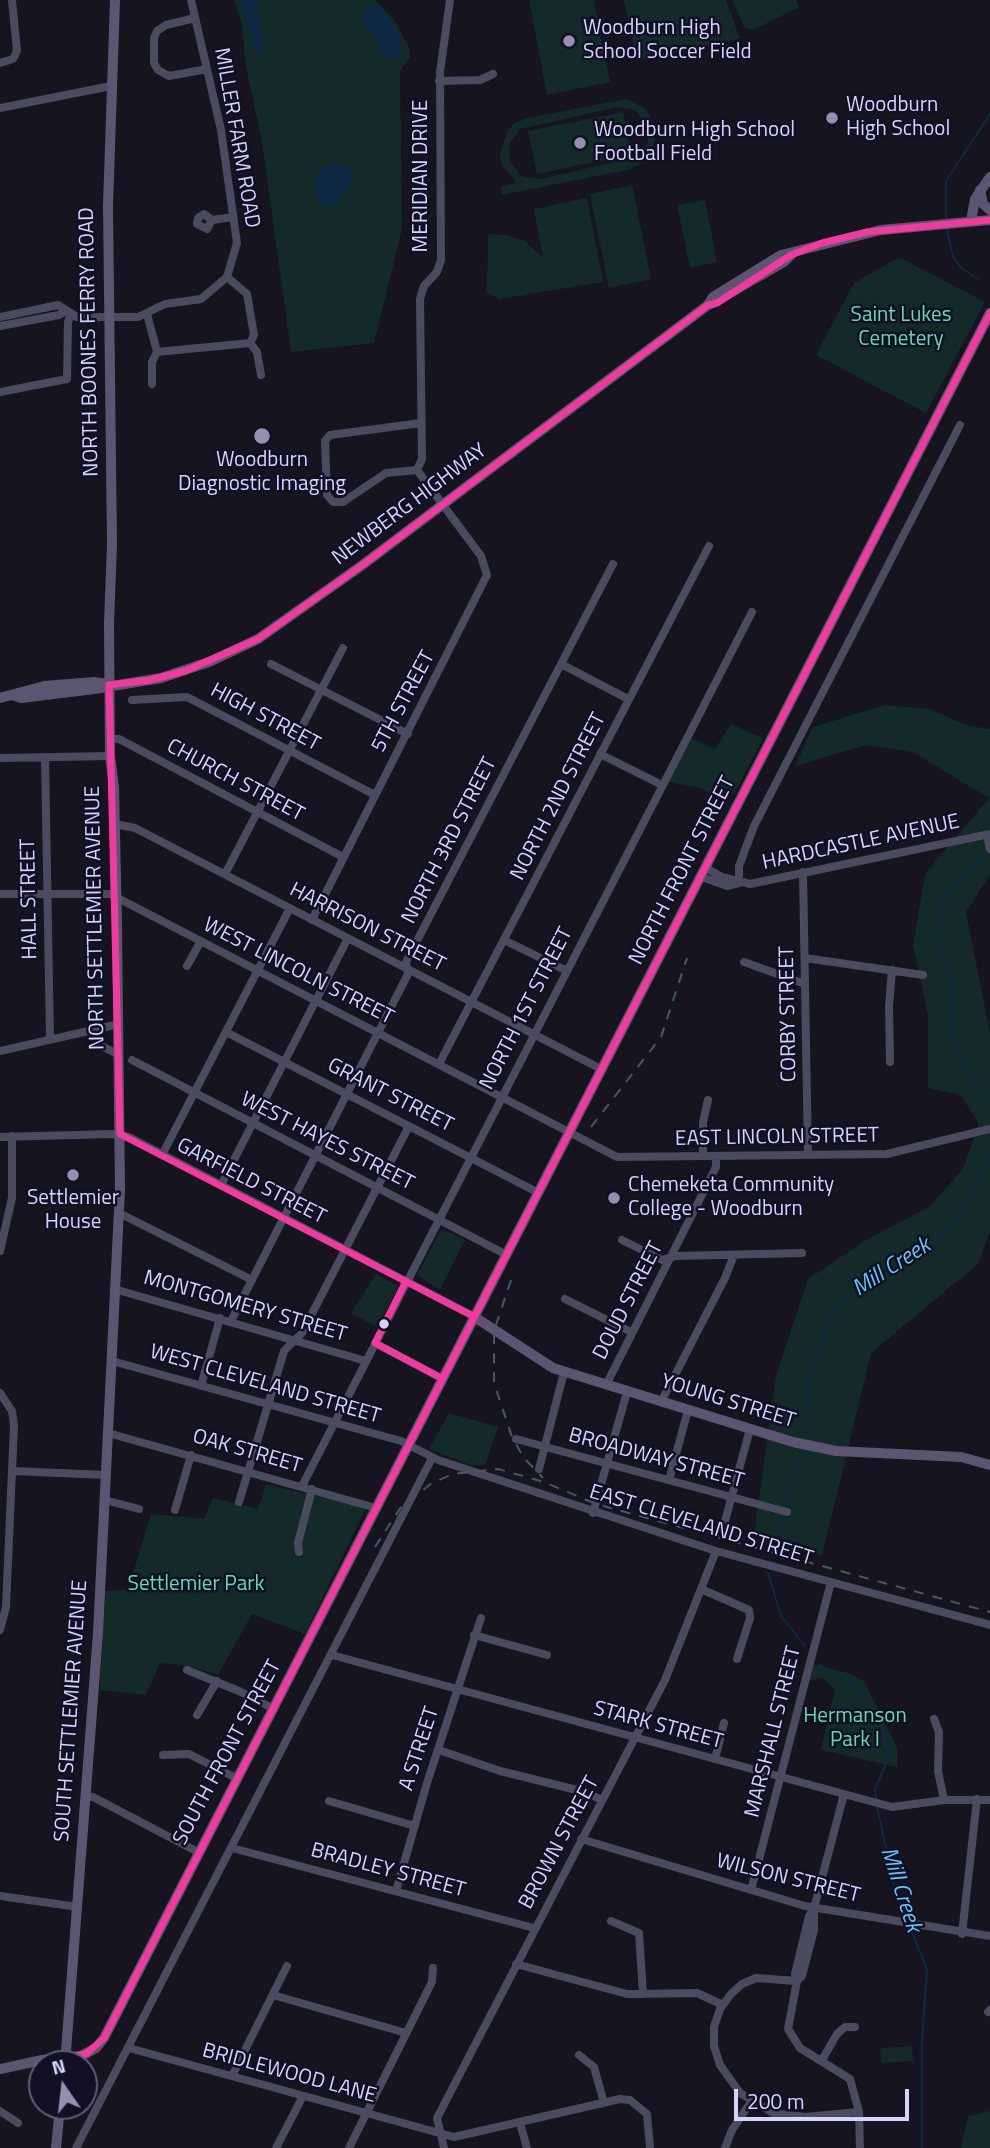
<!DOCTYPE html>
<style>
body{margin:0}
#map{position:relative;width:990px;height:2148px;overflow:hidden;background:#15141f;font-family:"Titillium Web",sans-serif}
canvas{display:block}
.north{position:absolute;left:28px;top:2050px;width:70px;height:70px;box-sizing:border-box;background:#111024;border:2px solid #5f5e7b;border-radius:50%;rotate:346deg;font-size:19px;font-weight:700;line-height:28px;text-align:center;color:#d5d4fd}
.north::after{content:'';display:block;margin:auto;width:24px;height:32px;background:#9291af;clip-path:polygon(50% 0,100% 100%,50% 72%,0 100%)}
.scale{position:absolute;left:734px;top:2089px;width:175px;height:32px;box-sizing:border-box;border:4px solid #d5d4fd;border-top:0;padding-left:9px;font-size:21px;line-height:24px;white-space:nowrap;color:#d5d4fd;-webkit-text-stroke:5px #111024;paint-order:stroke}
</style>
<div id="map">
<canvas width="990" height="2148"></canvas>
<div class="north">N</div>
<div class="scale">200 m</div>
</div>
<script>
const g = document.querySelector('canvas').getContext('2d');
g.lineJoin = 'round';
function paint(path, color) { g.fillStyle = color; g.fill(path, 'evenodd'); }
const poly = rows => new Path2D(rows.map(r => 'M' + r).join(''));
function strokePath(path, color, width, dash) { g.strokeStyle = color; g.lineWidth = width; g.lineCap = dash ? 'butt' : 'round'; g.setLineDash(dash || []); g.stroke(path); }
function write(font, color, halo, rows, align = 'center') {
  g.font = font + ' "Titillium Web",sans-serif'; g.lineWidth = 5; g.setLineDash([]); g.textBaseline = 'middle'; g.strokeStyle = halo; g.fillStyle = color; for (const [text, x, y, turn = 0] of rows) {
    g.save(); g.translate(x, y); g.rotate((+turn || 0) * Math.PI / 180); g.textAlign = isNaN(turn) ? turn : align; if (halo) g.strokeText(text, 0, 0); g.fillText(text, 0, 0); g.restore();
  }
}
paint(poly([
 [234,0,375,0,394,20,410,49,410,57,400,70,402,229,374,343,291,352,262,141,246,67,242,25],
 [529,0,594,0,610,82,547,95],
 [624,0,726,0,740,39,643,60,636,55],
 [732,0,796,0,799,7,753,30,745,28],
 [627,99,647,110,657,132,650,155,642,163,631,169,502,195,500,187,517,183,502,165,500,154,507,131,515,123,526,118],
 [617,107,635,110,647,124,648,142,637,157,540,179,522,176,510,162,509,144,520,129],
 [623,112,631,154,537,174,528,131],
 [632,185,651,279,609,288,590,194],
 [587,198,603,282,499,299,487,292,488,234,507,235,525,241,543,258,534,209],
 [705,200,717,262,690,268,677,205],
 [899,257,985,302,926,413,816,355,854,283],
 [885,705,930,709,969,726,990,729,990,875,966,912,990,1034,990,1231,978,1264,871,1353,822,1556,754,1536,776,1376,808,1279,869,1238,929,1207,963,1169,979,1123,960,1095,928,1088,928,1016,913,945,925,874,989,798,913,752,867,745,795,766,813,727],
 [731,724,763,738,734,794,728,794,724,801,701,788,668,782,691,738,715,749],
 [444,1230,465,1240,440,1290,417,1275,440,1231],
 [376,1274,399,1286,377,1327,351,1313],
 [449,1413,498,1427,485,1465,470,1465,429,1449],
 [266,1484,366,1508,305,1634,252,1614,218,1675,189,1666,160,1663,146,1695,100,1690,105,1591,128,1590,151,1514,204,1519,213,1498,258,1509],
 [813,1664,852,1674,864,1681,897,1748,897,1767,821,1750,835,1689,822,1678,810,1681],
 [912,2046,913,2061,881,2063,880,2048],
 [990,2111,990,2148,961,2148,968,2116]
]), '#132a29');
paint(poly([
 [241,0,256,0,263,32,261,59,257,56],
 [367,4,381,7,398,33,401,53,395,62,383,56,374,35,362,23,362,12],
 [333,162,349,167,352,172,351,182,337,205,325,206,316,199,315,178,320,169]
]), '#102943');
strokePath(poly([
 [946,221,946,181,990,114],
 [947,230,953,257,962,269,979,279],
 [981,858,949,891,941,908,937,937,952,981,950,1024,958,1053,990,1104],
 [804,1429,812,1365,829,1322,853,1289,918,1255,940,1235,970,1201,990,1156],
 [786,1509,801,1456],
 [773,1546,784,1514],
 [768,1573,781,1616,805,1646],
 [818,1664,851,1681,884,1734,888,1759,875,1789,876,1798],
 [877,1807,896,1893,907,1920],
 [909,1925,927,1969,922,2040,922,2148]
]), '#102943', 2);
strokePath(poly([
 [195,18,166,25,157,31,154,38,154,63,158,70,169,76,207,69],
 [0,63,13,59,17,51,12,0],
 [439,81,480,80,493,74],
 [0,108,111,86],
 [212,220,207,229,197,224,198,218,204,214,212,220,233,217],
 [227,277,247,294,254,335,250,343,257,352,261,375],
 [147,314,157,352,152,362,152,384],
 [0,317,58,305,77,317,138,317,165,304,201,299,227,277,237,243,221,130,191,0],
 [0,326,59,315,66,311],
 [157,352,250,343],
 [0,392,67,379,68,322,71,314],
 [417,470,386,473,343,502,333,502,327,495,325,441,330,435,421,423],
 [271,664,408,734],
 [561,664,628,699],
 [132,700,187,697,375,795],
 [110,739,119,739,343,857],
 [600,754,662,785],
 [45,757,50,1039],
 [0,758,110,756],
 [115,824,135,828,601,1069],
 [987,835,990,849],
 [706,868,722,877,750,884,990,834],
 [803,872,808,1155],
 [225,874,343,648],
 [702,877,727,886,739,883],
 [739,883,739,866,754,826,960,425],
 [0,894,110,894,617,1157,887,1154,990,1129],
 [312,920,487,575,481,556,417,470,422,459,420,299,424,286,437,272,441,260,440,72,450,0],
 [504,940,567,971],
 [805,958,923,975],
 [744,962,805,984],
 [187,966,201,941],
 [90,1030,96,1043,119,1055],
 [226,1032,537,1192],
 [0,1051,119,1024],
 [132,1060,505,1254],
 [890,1062,889,1006,892,970],
 [439,1064,709,546],
 [0,1137,113,1134,129,1137,473,1316],
 [162,1155,290,908],
 [703,1156,703,1122,708,1100],
 [221,1185,348,938],
 [119,1213,252,1280],
 [622,1240,662,1260,676,1256,802,1253],
 [0,1251,12,1198,12,1136],
 [114,1289,366,1361],
 [565,1299,631,1332],
 [231,1321,408,974,406,962,613,564],
 [375,1343,441,1378],
 [112,1361,401,1441,438,1460,716,1551,990,1625],
 [606,1385,716,1167,716,1156],
 [201,1386,220,1318],
 [0,1393,12,1411,14,1425,6,1607,0,1630],
 [661,1402,725,1278,734,1255],
 [108,1433,376,1508],
 [516,1439,787,1512],
 [539,1469,564,1372],
 [13,1471,106,1475],
 [669,1480,688,1410],
 [302,1486,752,612],
 [105,1500,139,1509],
 [239,1502,284,1351,302,1333,409,1126],
 [175,1510,191,1455],
 [593,1513,627,1392],
 [724,1525,750,1429],
 [299,1552,298,1543,312,1489],
 [701,1589,749,1610,750,1618,737,1659],
 [474,1635,547,1655],
 [332,1655,892,1807,944,1800,990,1800],
 [187,1670,239,1691,274,1709],
 [197,1715,217,1681],
 [934,1719,939,1732,938,1771,944,1800],
 [439,1750,500,1771,585,1792,602,1800],
 [163,1755,189,1754,238,1779],
 [715,1759,724,1723],
 [86,1796,93,1797,198,1852],
 [329,1801,415,1826],
 [581,1839,805,1906,990,1936],
 [232,1848,534,1928],
 [751,1890,831,1582],
 [396,1891,427,1783,481,1618],
 [0,1896,78,1907],
 [814,1908,809,1916,795,1974,797,1981,788,2029,800,2048,850,2079,859,2112,860,2148],
 [611,1921,639,1933,643,1994],
 [962,1934,977,1799],
 [516,1964,627,1994,697,1993,723,2005],
 [797,1981,756,1978,742,1984,731,1994,720,2009,714,2027,714,2046,720,2065,740,2093,773,2113,805,2117,859,2112],
 [797,1981,802,1976,814,1930,814,1908,844,1794],
 [273,1995,406,2033],
 [988,2012,990,2010],
 [129,2048,454,2137,620,2099,630,2100,647,2114,650,2148],
 [579,2055,594,2067,604,2103],
 [822,2060,837,2034,845,2027,855,2027],
 [232,2076,287,1966],
 [0,2111,18,2123],
 [520,2123,527,2148],
 [76,2148,432,1458],
 [276,2148,303,2096],
 [349,2148,432,1982,433,1968],
 [444,2148,437,2118,665,1680,716,1551],
 [725,2148,732,2130,751,2102]
]), '#4a4b5f', 8);
strokePath(poly([
 [980,190,983,204,990,210],
 [971,221,975,199,990,177],
 [711,304,784,262,791,255],
 [12,695,21,698,94,689,161,678,209,662,258,639,361,566,708,305,713,297,781,255,881,230,990,220],
 [0,698,44,686,94,682,107,684],
 [473,1316,553,1368,793,1442,836,1451,961,1457,990,1465],
 [65,2064,98,1633,120,1190,117,924,114,787,110,756,109,623,112,545,108,206,115,0],
 [0,2069,42,2060,81,2056,96,2048,104,2038,990,313],
 [56,2148,60,2106]
]), '#5c5571', 10);
strokePath(poly([
 [591,1127,661,1037,687,958],
 [511,1280,494,1331,494,1383,512,1437,524,1458,543,1478],
 [375,1547,401,1507,432,1483,453,1474,498,1469,544,1482,596,1504,990,1612]
]), '#435a66', 2, [10, 9]);
strokePath(poly([
 [406,1281,375,1343,441,1378],
 [473,1316,120,1134,109,685,150,680,185,671,258,639,361,566,708,305,717,303,791,255,822,243,867,232,990,220],
 [65,2064,65,2058,86,2054,104,2038,990,313]
]), '#f13a9d', 7);
for (const [x, y, r, color] of [
 [569,41,7,"#9291af"],
 [832,118,7,"#9291af"],
 [580,143,7,"#9291af"],
 [262,436,9,"#9291af"],
 [73,1175,7,"#9291af"],
 [614,1198,7,"#9291af"],
 [384,1324,6,"#d5d4fd"]
]) { const dot = new Path2D(); dot.arc(x, y, r, 0, 2 * Math.PI); g.fillStyle = color; g.fill(dot); strokePath(dot, '#111024', 2.5); }
write('21px', '#d5d4fd', '#111024', [
 ["Woodburn High",583,29],
 ["School Soccer Field",583,53],
 ["Woodburn",846,106],
 ["High School",846,130],
 ["Woodburn High School",594,131],
 ["Football Field",594,155],
 ["Woodburn",262,461,"center"],
 ["Diagnostic Imaging",262,485,"center"],
 ["Chemeketa Community",628,1186],
 ["College - Woodburn",628,1210],
 ["Settlemier",73,1199,"center"],
 ["House",73,1223,"center"]
], 'left');
write('21px', '#d5d4fd', '#111024', [
 ["MILLER FARM ROAD",236,138,80],
 ["MERIDIAN DRIVE",422,176,-90],
 ["NORTH BOONES FERRY ROAD",90,342,-91],
 ["NEWBERG HIGHWAY",410,505,-37],
 ["5TH STREET",404,702,-62],
 ["HIGH STREET",265,718,28],
 ["CHURCH STREET",235,781,28],
 ["NORTH 2ND STREET",559,797,-63],
 ["NORTH 3RD STREET",450,841,-63],
 ["HARDCASTLE AVENUE",861,843,-12],
 ["NORTH FRONT STREET",683,871,-63],
 ["HALL STREET",30,899,-91],
 ["NORTH SETTLEMIER AVENUE",96,918,-91],
 ["HARRISON STREET",367,928,27],
 ["WEST LINCOLN STREET",298,972,27],
 ["NORTH 1ST STREET",527,1009,-63],
 ["CORBY STREET",789,1014,-91],
 ["GRANT STREET",390,1096,27],
 ["EAST LINCOLN STREET",777,1138,-1],
 ["WEST HAYES STREET",327,1142,27],
 ["GARFIELD STREET",251,1182,27],
 ["DOUD STREET",629,1301,-63],
 ["MONTGOMERY STREET",245,1307,16],
 ["WEST CLEVELAND STREET",265,1385,16],
 ["YOUNG STREET",728,1402,17],
 ["OAK STREET",247,1452,16],
 ["BROADWAY STREET",656,1459,15],
 ["EAST CLEVELAND STREET",701,1526,17],
 ["SOUTH SETTLEMIER AVENUE",72,1711,-86],
 ["STARK STREET",658,1726,15],
 ["MARSHALL STREET",774,1732,-76],
 ["A STREET",420,1749,-72],
 ["SOUTH FRONT STREET",228,1753,-62],
 ["BROWN STREET",560,1843,-62],
 ["BRADLEY STREET",388,1871,15],
 ["WILSON STREET",788,1879,14],
 ["BRIDLEWOOD LANE",289,2074,15]
]);
write('21px', '#64d9b0', '#111024', [
 ["Saint Lukes",901,316],
 ["Cemetery",901,340],
 ["Settlemier Park",196,1585],
 ["Hermanson",855,1717],
 ["Park I",855,1741]
]);
write('italic 23px', '#68c4f7', '#111024', [
 ["Mill Creek",892,1268,-33],
 ["Mill Creek",900,1890,72]
]);
</script>
